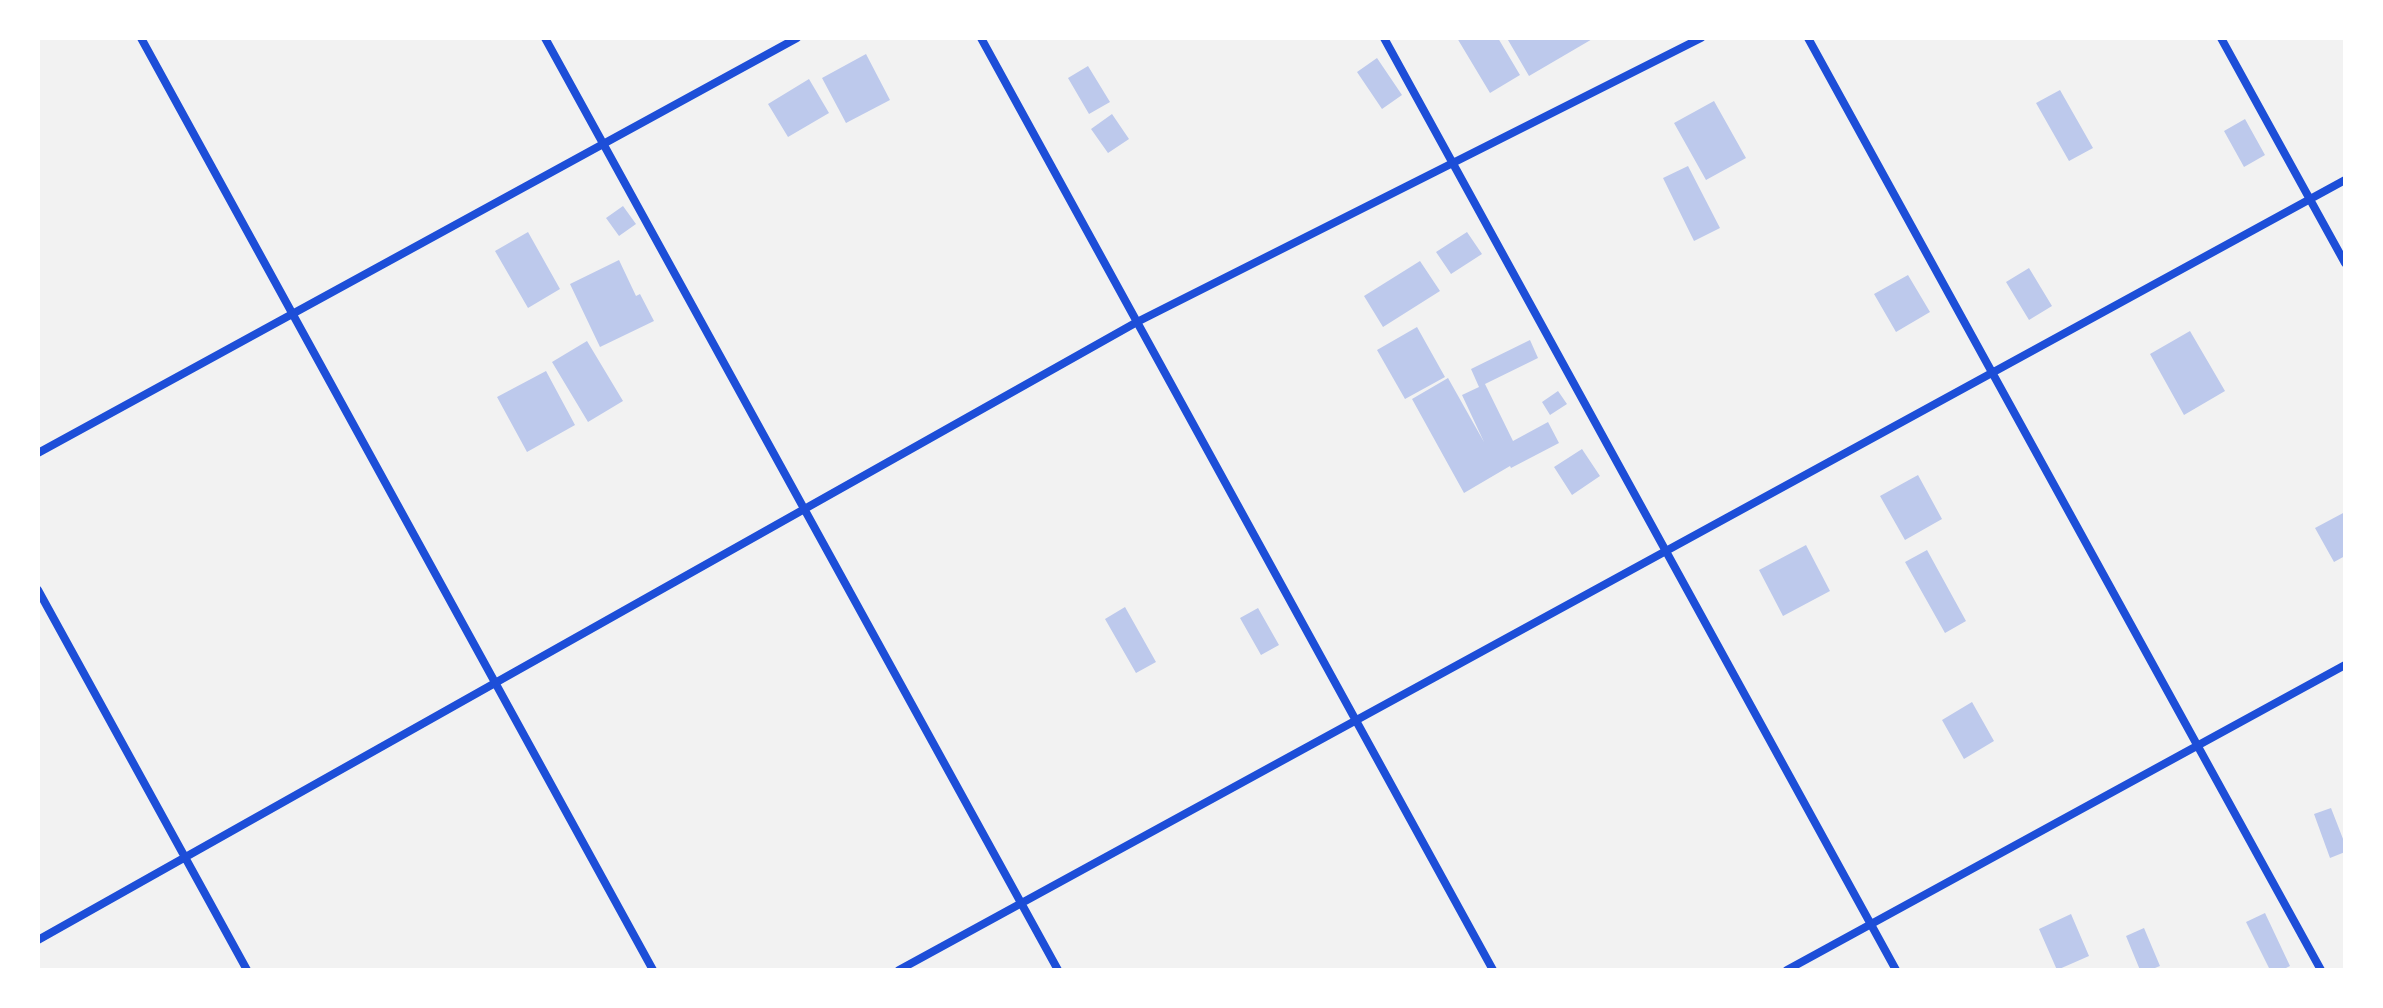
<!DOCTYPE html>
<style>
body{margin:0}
#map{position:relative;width:2383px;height:1008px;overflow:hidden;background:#f2f2f2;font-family:Figtree,sans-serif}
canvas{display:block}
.frame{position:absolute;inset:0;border:40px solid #fff;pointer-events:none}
</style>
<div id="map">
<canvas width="2383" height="1008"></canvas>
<div class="frame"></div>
</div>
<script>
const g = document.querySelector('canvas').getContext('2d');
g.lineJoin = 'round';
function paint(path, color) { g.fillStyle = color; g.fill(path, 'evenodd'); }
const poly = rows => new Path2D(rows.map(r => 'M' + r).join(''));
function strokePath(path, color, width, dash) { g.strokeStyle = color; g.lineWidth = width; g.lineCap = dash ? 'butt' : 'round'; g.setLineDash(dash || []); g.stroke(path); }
paint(poly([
 [1457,38,1498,38,1520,75,1490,93],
 [1511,38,1594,38,1529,76,1508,40],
 [866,54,890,100,846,123,822,78],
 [1377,58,1402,95,1382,109,1357,72],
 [1088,66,1110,102,1089,114,1068,78],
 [809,79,829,113,788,137,768,104],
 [2060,90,2093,148,2069,161,2036,103],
 [1714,101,1746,158,1706,180,1674,123],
 [1112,114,1129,139,1108,153,1091,129],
 [2245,119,2265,155,2244,167,2224,131],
 [1688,166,1720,228,1694,241,1663,178],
 [623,206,636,224,619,236,606,218],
 [528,232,560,289,528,308,495,251],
 [1467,232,1482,254,1451,274,1436,252],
 [619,260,636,296,640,294,654,321,600,347,570,284],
 [1420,261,1440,291,1383,327,1364,296],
 [2029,268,2052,306,2029,320,2006,282],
 [1908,275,1930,312,1896,332,1874,294],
 [1417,327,1445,377,1405,399,1377,350],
 [2190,331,2225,391,2184,415,2150,354],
 [1530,340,1538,358,1485,384,1513,441,1548,422,1559,443,1511,468,1510,466,1464,493,1412,399,1448,378,1484,442,1462,395,1479,387,1471,369],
 [587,341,623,401,588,422,552,362],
 [546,371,575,425,527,452,497,397],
 [1558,391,1567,404,1550,415,1542,402],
 [1582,449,1600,476,1572,495,1554,467],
 [1918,475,1942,519,1905,540,1880,496],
 [2345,512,2345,556,2334,562,2315,528],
 [1806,545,1830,591,1783,616,1759,570],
 [1927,550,1966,621,1945,633,1905,562],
 [1125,607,1156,662,1136,673,1105,619],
 [1258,608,1279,645,1261,655,1240,618],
 [1972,702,1994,741,1964,759,1942,720],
 [2331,808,2345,844,2345,852,2330,858,2314,814],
 [2265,913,2290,966,2282,970,2270,970,2246,922],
 [2071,914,2089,956,2057,970,2039,929],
 [2144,928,2160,966,2150,970,2140,970,2126,936]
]), '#bdc9ec');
strokePath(poly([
 [141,38,653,970],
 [545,38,1058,970],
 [981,38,1493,970],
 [1384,38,1896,970],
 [1808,38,2321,970],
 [2221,38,2345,263],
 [38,453,797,38],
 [38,590,247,970],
 [38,940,1137,322,1701,38],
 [899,970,2345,180],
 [1787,970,2345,665]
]), '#1d4ed8', 8);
</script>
